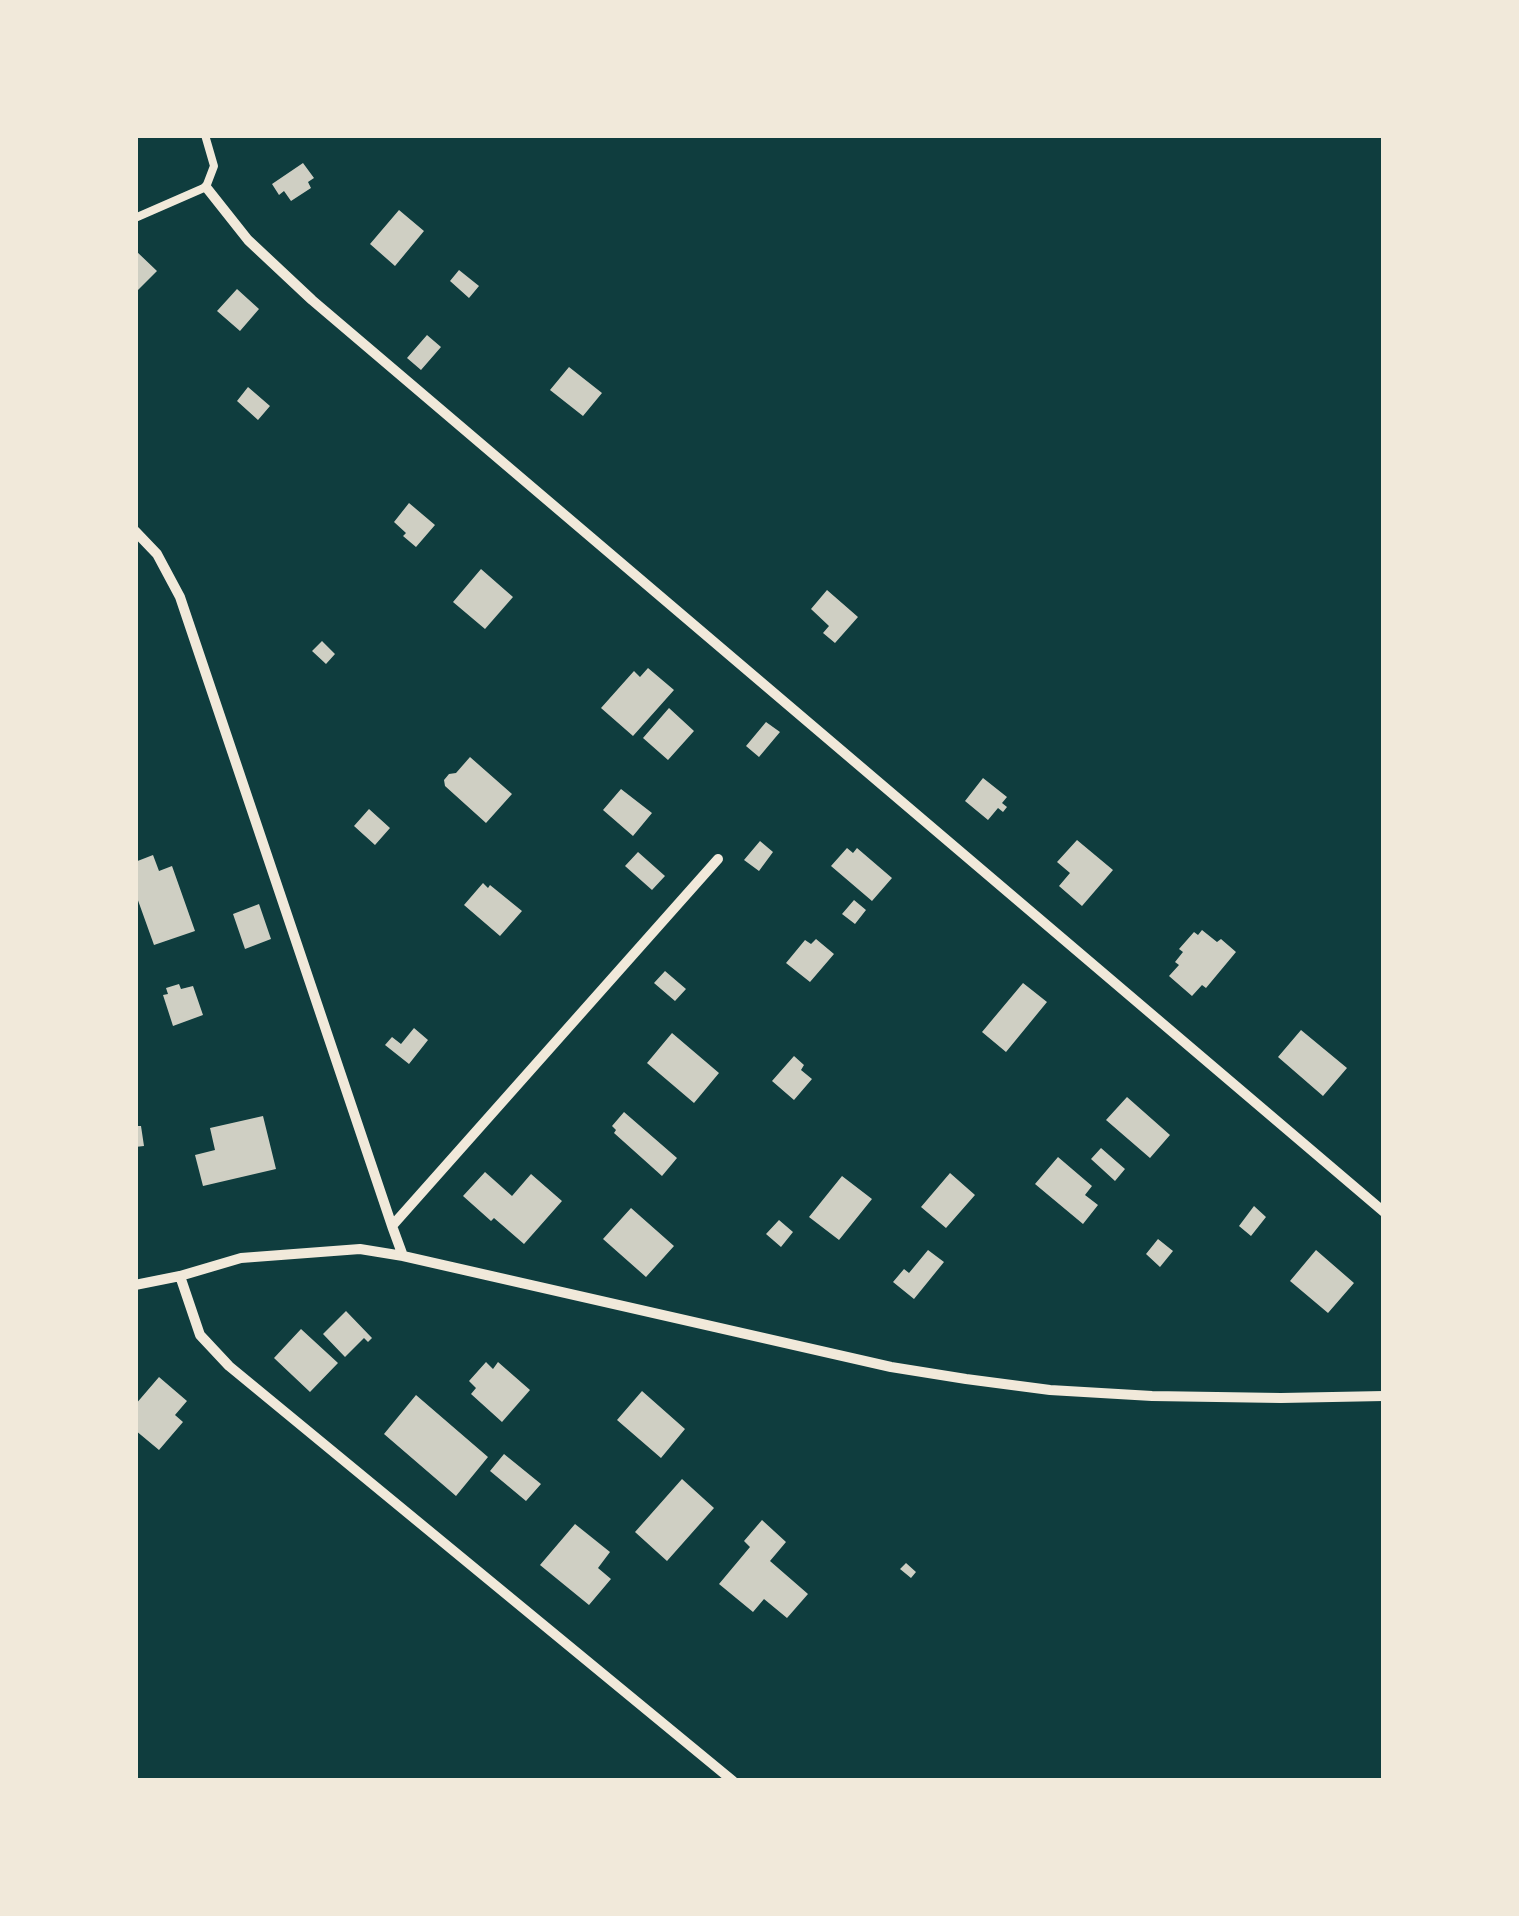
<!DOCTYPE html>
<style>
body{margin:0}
#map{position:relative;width:1519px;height:1916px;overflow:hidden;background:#0f3d3e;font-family:"Space Grotesk",sans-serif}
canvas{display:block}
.frame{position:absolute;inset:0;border:138px solid #f1e9da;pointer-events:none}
</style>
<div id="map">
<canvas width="1519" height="1916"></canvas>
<div class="frame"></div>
</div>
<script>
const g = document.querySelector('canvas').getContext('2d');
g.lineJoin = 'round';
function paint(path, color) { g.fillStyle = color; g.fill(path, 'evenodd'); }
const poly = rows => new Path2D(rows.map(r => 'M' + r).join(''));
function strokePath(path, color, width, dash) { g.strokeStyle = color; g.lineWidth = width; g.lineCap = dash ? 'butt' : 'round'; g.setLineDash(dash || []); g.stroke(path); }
paint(poly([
 [303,163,314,178,308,182,311,188,291,201,284,191,279,195,272,184],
 [399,210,424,231,395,266,370,244],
 [135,250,157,271,135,293],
 [459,270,479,286,469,298,450,281],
 [237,289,259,309,240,331,217,311],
 [427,335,441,347,421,370,407,358],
 [569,367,602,393,583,416,550,390],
 [248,387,270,406,258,420,237,401],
 [409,503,435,525,416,547,403,536,406,533,394,522],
 [481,569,513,597,485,629,453,602],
 [827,590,858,617,835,643,823,633,829,626,811,609],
 [322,641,335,654,326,664,312,651],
 [648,668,674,690,633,736,601,708,634,671,640,677],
 [669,708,694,731,668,760,643,738],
 [766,722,780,732,759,757,746,746],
 [470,757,512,794,486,823,445,786,444,780,449,774,456,773],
 [983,778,1007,797,1002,803,1007,807,1003,812,998,808,988,820,965,801],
 [621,789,652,813,633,836,603,810],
 [369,809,390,828,375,845,354,826],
 [1077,840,1113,870,1082,906,1059,886,1070,873,1057,862],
 [760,841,773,852,759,871,744,860],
 [847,848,853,853,857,848,892,878,872,901,831,866],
 [638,852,665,876,652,890,625,866],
 [153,855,159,871,172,866,195,931,154,945,135,892,135,862],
 [483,883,488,888,490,885,522,911,500,936,464,905],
 [854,900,866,910,855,924,842,914],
 [259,904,271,939,245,949,233,914],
 [1202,930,1217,942,1221,939,1236,952,1206,988,1202,985,1192,996,1169,976,1179,965,1175,962,1183,952,1179,949,1194,932,1198,935],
 [816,939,834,954,810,982,786,963,805,940,811,944],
 [665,971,686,989,675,1001,654,983],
 [1023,983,1047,1002,1006,1052,982,1032],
 [179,984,181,989,193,986,203,1015,173,1026,163,995,168,994,166,988],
 [414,1028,428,1040,409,1064,385,1045,392,1037,401,1044],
 [1301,1030,1347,1068,1323,1096,1278,1057],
 [672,1033,719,1073,694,1103,647,1063],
 [794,1056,804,1065,801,1070,812,1079,794,1100,772,1081],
 [1127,1097,1170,1135,1150,1158,1106,1120],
 [624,1112,677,1158,662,1176,614,1133,616,1130,612,1126],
 [263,1116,276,1169,203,1186,195,1155,215,1150,210,1128],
 [135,1126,141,1126,144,1146,135,1147],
 [1101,1148,1125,1169,1115,1181,1091,1159],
 [1058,1157,1092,1186,1085,1195,1098,1205,1083,1224,1035,1184],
 [485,1172,512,1196,531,1174,562,1201,524,1244,494,1218,491,1221,463,1196],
 [950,1173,975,1195,946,1228,921,1207],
 [842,1176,872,1199,839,1240,809,1217],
 [1254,1206,1266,1217,1251,1236,1239,1226],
 [631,1208,674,1246,646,1277,603,1239],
 [779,1220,793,1232,781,1247,766,1234],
 [1158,1239,1173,1251,1160,1267,1146,1254],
 [928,1250,944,1262,914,1299,893,1282,904,1269,909,1273],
 [1316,1250,1354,1283,1328,1313,1290,1281],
 [346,1311,372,1338,368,1342,364,1338,345,1357,323,1334],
 [301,1329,338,1363,310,1392,274,1358],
 [486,1362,493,1369,498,1362,530,1390,502,1422,471,1394,476,1388,469,1381],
 [159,1377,187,1401,175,1415,183,1422,159,1450,135,1430,135,1405],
 [642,1391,685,1429,661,1458,617,1420],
 [416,1395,488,1457,456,1496,384,1434],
 [504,1454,541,1484,526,1501,490,1471],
 [682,1479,714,1508,667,1561,635,1532],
 [762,1520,786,1542,770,1561,808,1594,787,1618,764,1599,753,1612,719,1584,750,1547,744,1541],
 [575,1524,610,1552,598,1568,611,1579,589,1605,540,1565],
 [906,1563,916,1572,911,1578,900,1569]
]), '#cfcfc3');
strokePath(poly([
 [135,218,206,187,214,166,205,135]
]), '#f1e9da', 8);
strokePath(poly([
 [206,187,248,240,312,300,1384,1212],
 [135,531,157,554,180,597,392,1226],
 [403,1256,392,1226,718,859],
 [180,1276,200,1335,229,1366,733,1781],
 [135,1285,180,1276,241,1258,360,1249,403,1256,891,1367,966,1379,1050,1390,1152,1396,1281,1398,1384,1396]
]), '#f1e9da', 10);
</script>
